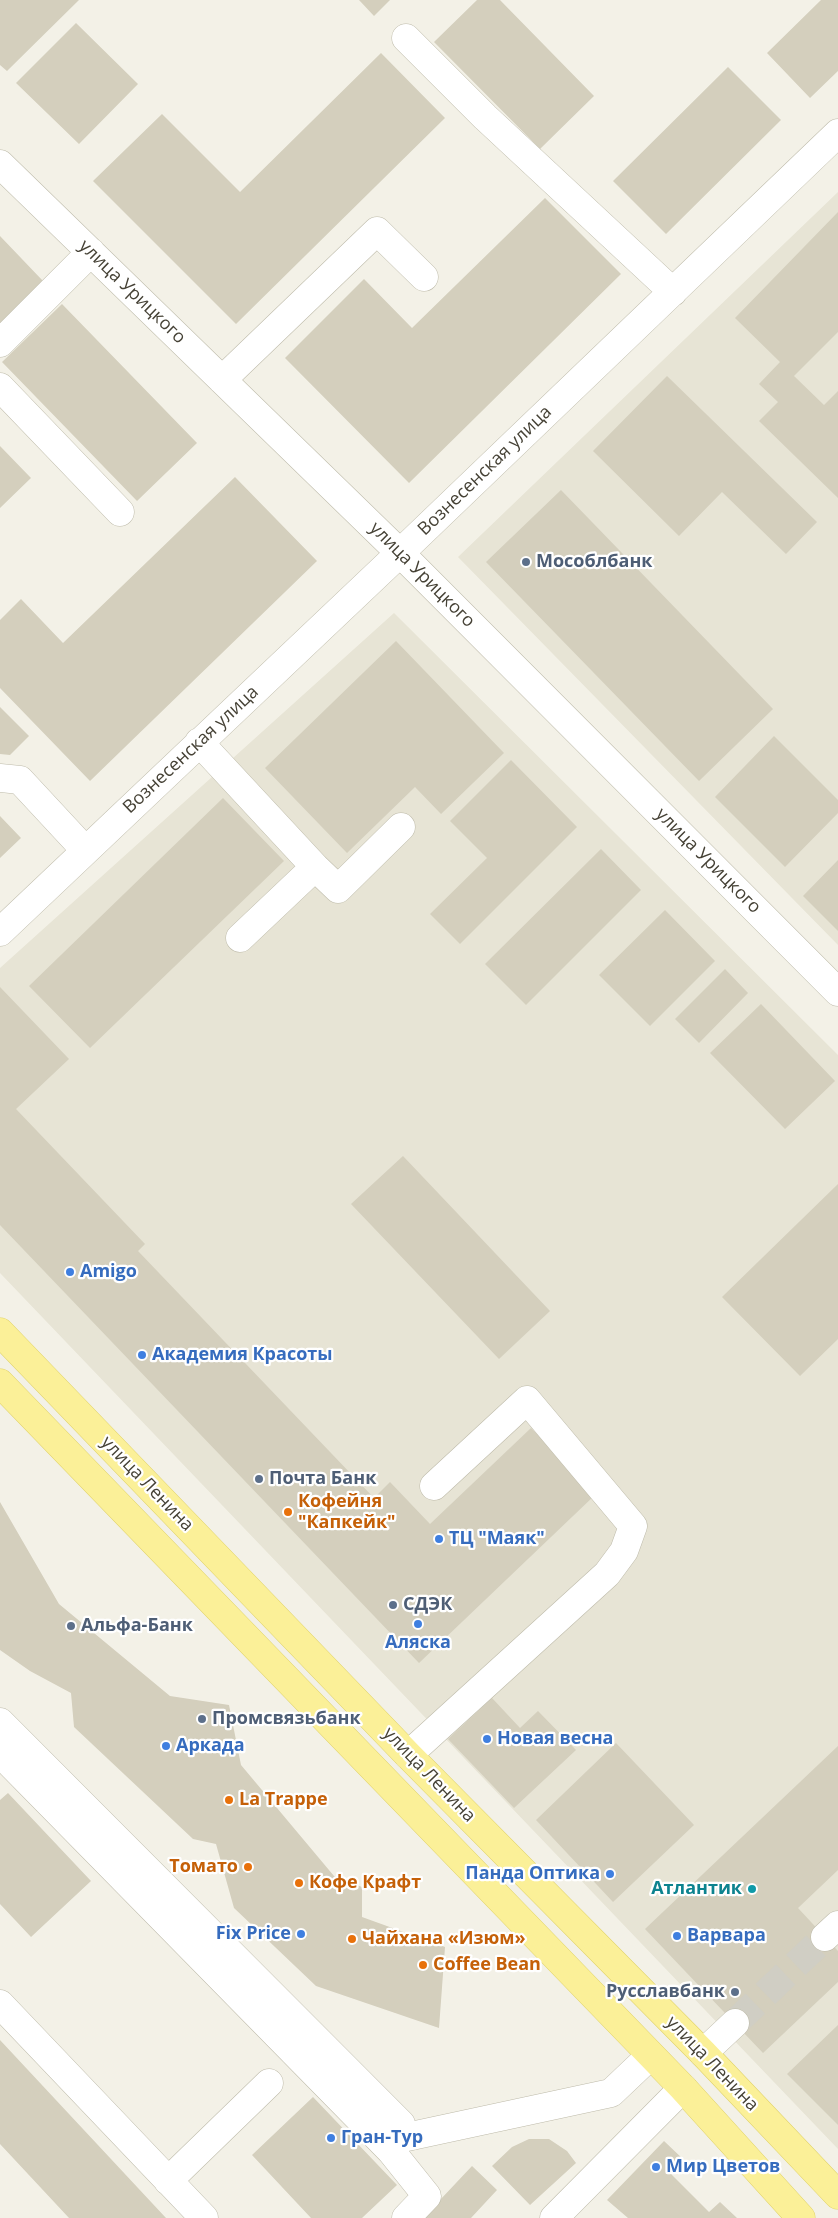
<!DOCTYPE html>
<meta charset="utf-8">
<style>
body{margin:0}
canvas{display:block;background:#f3f1e7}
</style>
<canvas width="838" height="2218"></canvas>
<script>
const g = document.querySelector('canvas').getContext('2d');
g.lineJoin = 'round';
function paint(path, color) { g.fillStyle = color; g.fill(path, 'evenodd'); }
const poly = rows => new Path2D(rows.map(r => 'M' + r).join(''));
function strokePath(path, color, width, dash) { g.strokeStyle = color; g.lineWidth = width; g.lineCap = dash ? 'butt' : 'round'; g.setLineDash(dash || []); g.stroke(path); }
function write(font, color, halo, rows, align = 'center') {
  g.font = font + ' "Open Sans",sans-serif'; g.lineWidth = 4.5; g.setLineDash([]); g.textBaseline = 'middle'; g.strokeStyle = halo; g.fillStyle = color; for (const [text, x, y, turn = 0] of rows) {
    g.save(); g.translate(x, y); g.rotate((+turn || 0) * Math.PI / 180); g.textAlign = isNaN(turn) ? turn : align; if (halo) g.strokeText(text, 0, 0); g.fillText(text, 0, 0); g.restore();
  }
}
paint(poly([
 [838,192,838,945,458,557],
 [394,613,838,1055,838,2149,0,1273,0,968]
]), '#e7e4d5');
paint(poly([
 [0,0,79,0,7,71,0,65],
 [359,0,390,0,374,16],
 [477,0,500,0,594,96,540,149,434,42],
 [821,0,838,0,838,71,810,98,767,53],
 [76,23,138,84,79,144,16,83],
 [381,53,445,118,236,324,93,181,162,114,240,192],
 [728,67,781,120,666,234,613,181],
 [545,198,621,274,409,483,285,358,364,279,412,328],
 [838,212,838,332,794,376,824,405,838,391,838,498,759,421,778,402,759,384,780,362,735,318],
 [0,236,43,281,0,323],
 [62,304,197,443,137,501,2,362],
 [667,376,817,522,786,554,722,492,679,536,593,451],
 [0,446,31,478,0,508],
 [235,477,317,561,90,781,0,688,0,620,21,599,63,643],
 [561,490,773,709,699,781,486,562],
 [396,641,504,753,441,814,415,787,347,853,265,768],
 [0,707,29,736,10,755,0,754],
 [774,736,838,800,838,813,785,867,715,797],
 [511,760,577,827,460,944,430,914,487,858,450,821],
 [223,798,284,861,90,1048,29,986],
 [0,816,21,838,0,858],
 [601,849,641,890,526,1005,485,964],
 [838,860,838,931,803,896],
 [665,910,715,961,650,1026,599,975],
 [725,969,748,993,699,1043,675,1019],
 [0,987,69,1059,16,1109,145,1244,138,1251,374,1498,390,1482,430,1524,531,1428,595,1495,419,1663,0,1225],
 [761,1004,835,1081,785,1129,710,1053],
 [403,1156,550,1311,499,1359,351,1204],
 [838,1184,838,1339,800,1376,722,1297],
 [0,1502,59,1604,170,1696,229,1705,241,1765,334,1876,362,1887,362,1917,445,1947,439,2028,316,1986,234,1908,216,1844,193,1839,74,1727,71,1693,30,1671,0,1650],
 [492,1698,520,1728,538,1711,576,1750,514,1808,448,1739],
 [616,1743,694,1825,613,1902,536,1820],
 [838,1746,838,1870,798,1908,838,1951,838,1982,763,2053,645,1929],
 [8,1793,91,1881,31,1937,0,1904,0,1800],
 [838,2025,838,2125,787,2074],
 [0,2040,166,2218,69,2218,0,2144],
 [313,2097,397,2185,362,2218,311,2218,252,2155],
 [529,2139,549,2139,567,2151,576,2163,530,2205,492,2166,512,2147],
 [664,2141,683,2159,670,2173,709,2212,720,2202,737,2218,628,2218,607,2200],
 [472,2166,497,2190,471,2218,423,2218]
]), '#d4cfbd');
strokePath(poly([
 [735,2023,825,1937]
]), '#d0cec4', 28, [28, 14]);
const minor = poly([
 [406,38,485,117,673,292],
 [0,164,400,553,838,992],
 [0,343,91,252],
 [222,380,377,231,424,277],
 [0,387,120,512],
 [199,742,315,867,240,938],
 [0,778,20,780,85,850],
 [315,867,338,889,401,827],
 [0,932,400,553,838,133],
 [0,1722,401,2124,402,2138,391,2151],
 [0,1753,391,2151,427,2196,406,2218],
 [408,1755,607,1574,624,1551,633,1526,527,1400,434,1486],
 [825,1937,838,1925],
 [0,2004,204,2218],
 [703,2053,735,2023],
 [402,2138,611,2093,650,2056],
 [168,2181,269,2083],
 [554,2218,683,2088]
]);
const major = poly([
 [0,1332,408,1755,703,2053,838,2195],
 [0,1383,683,2088,801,2218]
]);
strokePath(minor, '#bebbaa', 29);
strokePath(major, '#dfd168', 29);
strokePath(minor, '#fff', 28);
strokePath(major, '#fbf098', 28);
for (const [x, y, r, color] of [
 [526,562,5,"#5c6f8a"],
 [70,1272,5,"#3f7fe0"],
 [142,1355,5,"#3f7fe0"],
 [259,1479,5,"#5c6f8a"],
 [288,1512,5,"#e8710a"],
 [439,1539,5,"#3f7fe0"],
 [393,1605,5,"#5c6f8a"],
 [418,1624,5,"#3f7fe0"],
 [71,1626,5,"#5c6f8a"],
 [202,1719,5,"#5c6f8a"],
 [487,1739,5,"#3f7fe0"],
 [166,1746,5,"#3f7fe0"],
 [229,1800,5,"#e8710a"],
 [248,1867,5,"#e8710a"],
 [610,1874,5,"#3f7fe0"],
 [299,1883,5,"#e8710a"],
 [752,1889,5,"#0f9aa8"],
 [301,1934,5,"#3f7fe0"],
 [677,1936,5,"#3f7fe0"],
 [352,1939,5,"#e8710a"],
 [423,1965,5,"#e8710a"],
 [735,1992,5,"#5c6f8a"],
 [331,2138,5,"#3f7fe0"],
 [656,2167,5,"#3f7fe0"]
]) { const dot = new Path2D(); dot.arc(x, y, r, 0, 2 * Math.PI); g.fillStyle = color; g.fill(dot); strokePath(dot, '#fff', 2); }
write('18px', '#464236', '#fff', [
 ["улица Урицкого",132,292,44],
 ["Вознесенская улица",485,471,-44],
 ["улица Урицкого",422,575,45],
 ["Вознесенская улица",191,750,-43],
 ["улица Урицкого",708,861,45],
 ["улица Ленина",147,1484,46],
 ["улица Ленина",429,1775,46],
 ["улица Ленина",712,2064,46]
]);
write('bold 18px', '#4e5e75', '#fff', [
 ["Мособлбанк",536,562],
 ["Почта Банк",269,1479],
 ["СДЭК",403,1605],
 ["Альфа-Банк",81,1626],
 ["Промсвязьбанк",212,1719],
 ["Русславбанк",725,1992,"right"]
], 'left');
write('bold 18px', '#366cbe', '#fff', [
 ["Amigo",80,1272],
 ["Академия Красоты",152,1355],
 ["ТЦ \"Маяк\"",449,1539],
 ["Аляска",418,1643,"center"],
 ["Новая весна",497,1739],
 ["Аркада",176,1746],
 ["Панда Оптика",600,1874,"right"],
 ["Fix Price",291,1934,"right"],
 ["Варвара",687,1936],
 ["Гран-Тур",341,2138],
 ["Мир Цветов",666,2167]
], 'left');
write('bold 18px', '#c56008', '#fff', [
 ["Кофейня",298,1502],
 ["\"Капкейк\"",298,1523],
 ["La Trappe",239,1800],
 ["Томато",238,1867,"right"],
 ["Кофе Крафт",309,1883],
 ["Чайхана «Изюм»",362,1939],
 ["Coffee Bean",433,1965]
], 'left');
write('bold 18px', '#0d838f', '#fff', [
 ["Атлантик",742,1889]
], 'right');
</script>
